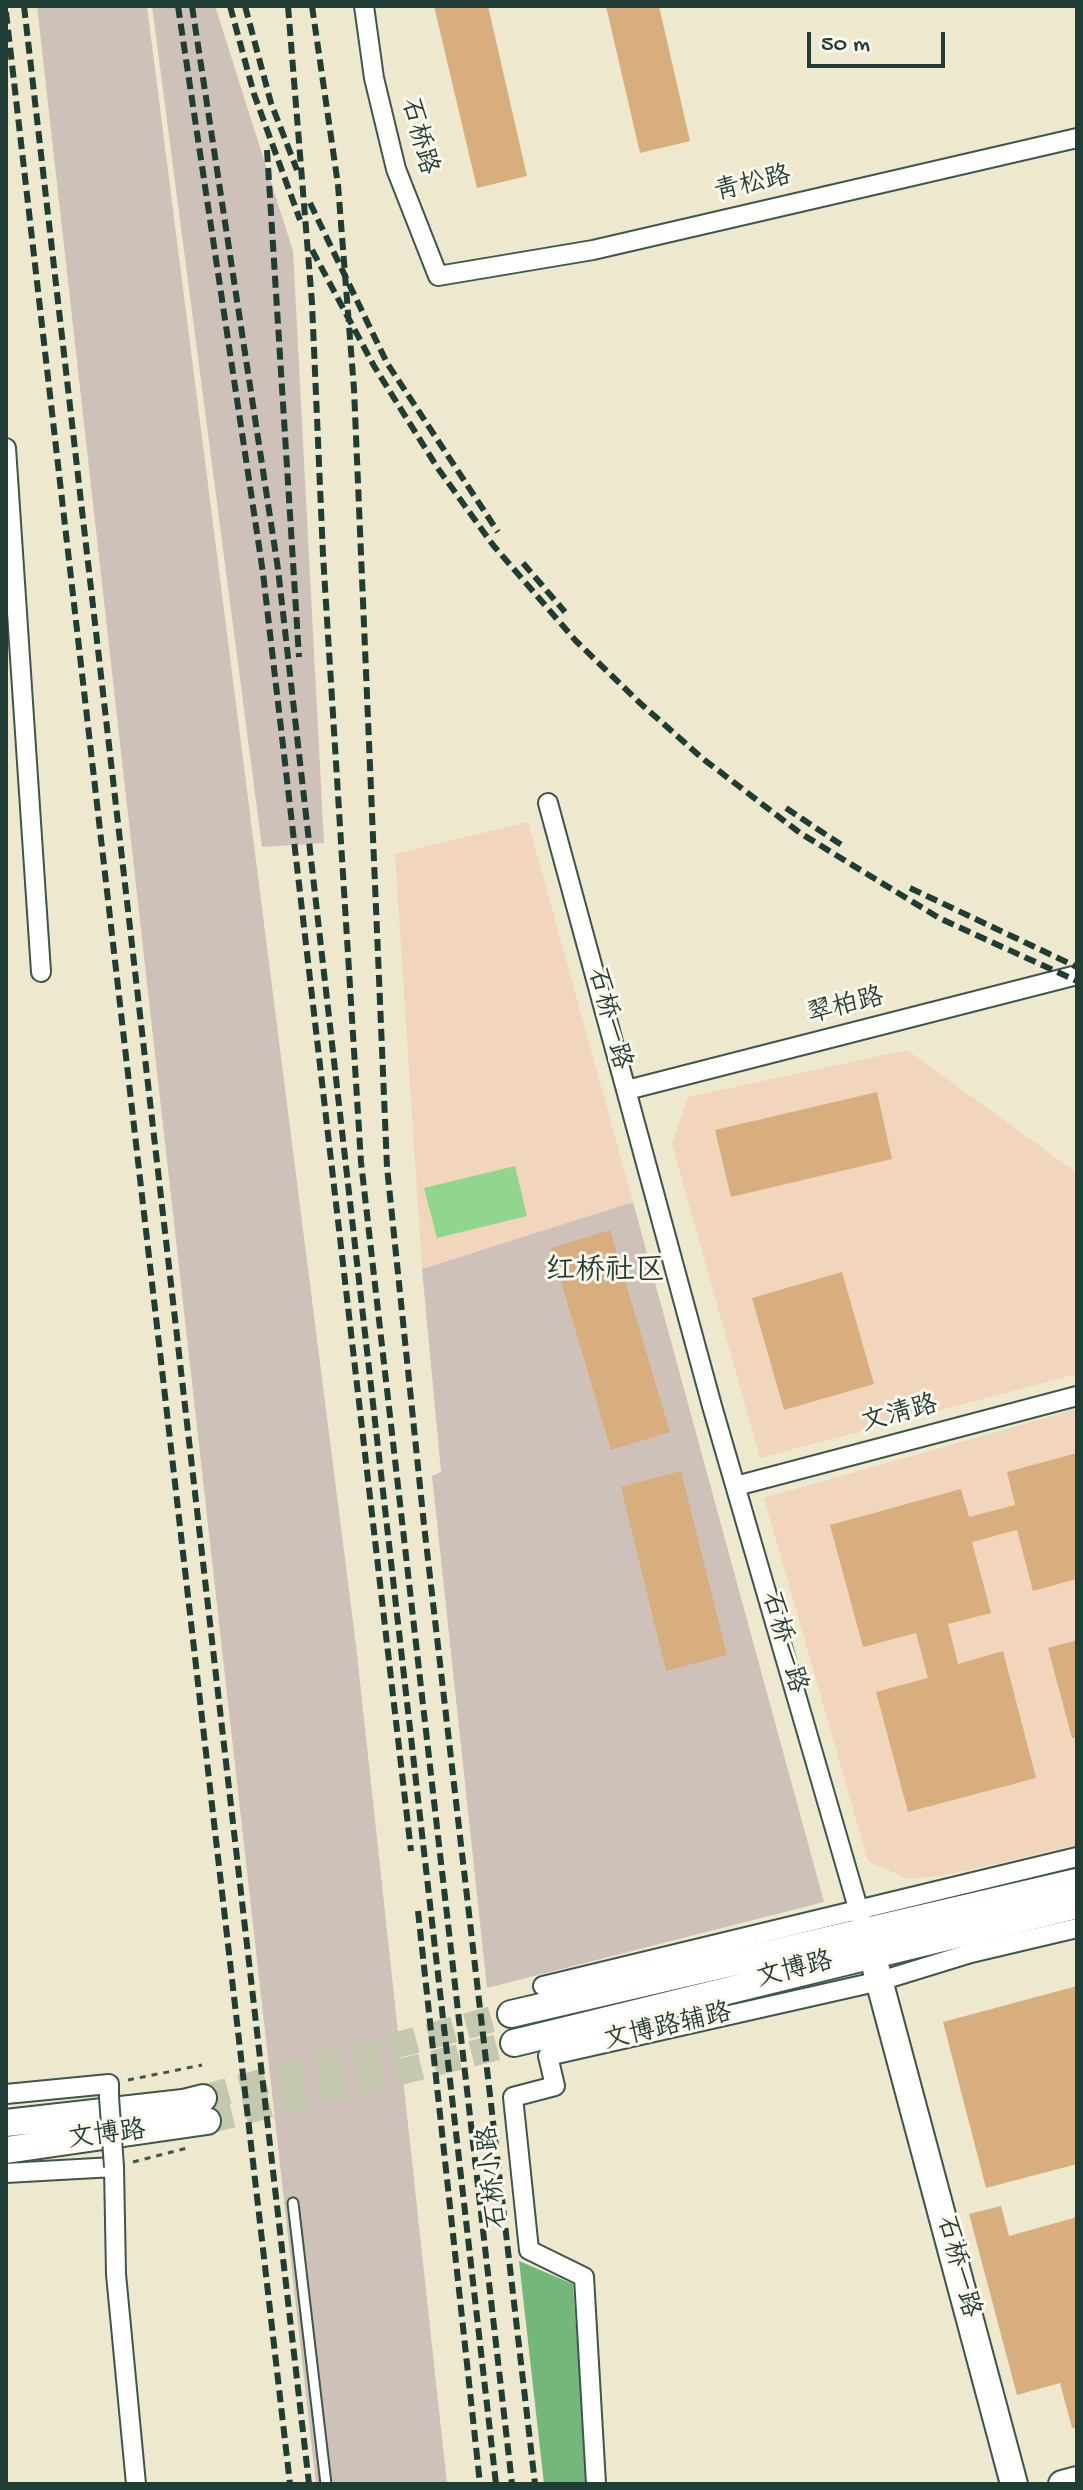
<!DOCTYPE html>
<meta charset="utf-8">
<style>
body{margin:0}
#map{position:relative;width:1083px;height:2490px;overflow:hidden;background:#eee9ce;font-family:"Gochi Hand",sans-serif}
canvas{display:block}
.frame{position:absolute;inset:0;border:8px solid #1f3d34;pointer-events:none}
.scale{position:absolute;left:807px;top:32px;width:138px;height:36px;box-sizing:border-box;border:4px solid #1f3d34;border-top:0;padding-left:10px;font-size:24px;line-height:28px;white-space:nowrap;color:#1f3d34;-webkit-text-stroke:6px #fbf7ec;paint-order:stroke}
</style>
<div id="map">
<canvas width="1083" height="2490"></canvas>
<div class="frame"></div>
<div class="scale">50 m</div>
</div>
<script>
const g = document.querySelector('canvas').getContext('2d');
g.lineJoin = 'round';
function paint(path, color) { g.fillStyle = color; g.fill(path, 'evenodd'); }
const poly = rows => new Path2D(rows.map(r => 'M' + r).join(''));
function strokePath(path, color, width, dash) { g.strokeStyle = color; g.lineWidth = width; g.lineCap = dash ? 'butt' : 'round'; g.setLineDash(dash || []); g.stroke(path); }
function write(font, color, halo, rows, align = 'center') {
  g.font = font + ' "Gochi Hand","LXGW WenKai TC",sans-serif'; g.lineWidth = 6; g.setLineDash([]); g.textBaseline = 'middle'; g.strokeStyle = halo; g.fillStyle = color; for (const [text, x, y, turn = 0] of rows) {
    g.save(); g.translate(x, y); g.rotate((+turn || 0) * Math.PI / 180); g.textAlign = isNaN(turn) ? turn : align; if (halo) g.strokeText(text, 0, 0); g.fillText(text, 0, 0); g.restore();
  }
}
paint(poly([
 [528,822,633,1202,422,1269,395,854],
 [907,1050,1077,1173,1077,1374,760,1458,672,1144,688,1097],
 [1077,1409,1077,1845,942,1876,908,1879,868,1861,764,1498]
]), '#f1d5bd');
paint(poly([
 [37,6,147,6,356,1645,447,2484,316,2484],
 [152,6,215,6,293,251,324,843,262,847],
 [633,1202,824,1902,487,1988,432,1476,441,1472,422,1269]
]), '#cec1ba');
paint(poly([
 [515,1166,527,1216,437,1238,424,1188]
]), '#91d68f');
paint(poly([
 [519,2261,573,2284,587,2484,544,2484]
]), '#74b77a');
paint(poly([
 [434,6,488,6,527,176,477,188],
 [606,6,659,6,690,141,640,153],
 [877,1092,892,1159,731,1197,715,1130],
 [610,1230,670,1432,611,1450,551,1248],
 [842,1272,874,1384,784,1410,752,1298],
 [1077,1453,1077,1579,1033,1591,1017,1530,972,1542,991,1613,948,1624,958,1664,1003,1651,1036,1778,908,1812,876,1692,928,1678,916,1633,863,1647,830,1525,961,1489,969,1517,1015,1505,1007,1472],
 [681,1471,727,1655,666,1671,621,1487],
 [1077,1640,1077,1738,1072,1738,1048,1648],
 [1077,1986,1077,2164,986,2188,943,2022],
 [1001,2206,1009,2236,1077,2217,1077,2428,1072,2428,1060,2383,1017,2395,969,2214]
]), '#d9ae7f');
strokePath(poly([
 [203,2098,511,2014],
 [207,2121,514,2043]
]), '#c5c7af', 26, [26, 13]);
const lane = poly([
 [293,2203,326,2484]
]);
const street = poly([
 [364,6,374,78,396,169,438,276,593,250,1077,138],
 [6,448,41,972],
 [548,803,712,1406,865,1932],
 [627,1090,1077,975],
 [736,1486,1077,1396],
 [543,1986,1077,1857],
 [6,2094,109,2084,109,2097],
 [6,2173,114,2167,116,2274,136,2484],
 [596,2484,584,2277,529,2250,513,2097,555,2086,548,2056,880,1981,971,1953,1077,1928]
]);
const secondary = poly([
 [868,1939,1014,2484],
 [511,2014,1077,1882],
 [514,2043,1077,1905],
 [6,2123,183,2103,203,2098],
 [6,2150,207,2121],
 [1062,2484,1077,2480]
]);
strokePath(lane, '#3e574b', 13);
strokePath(street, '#3e574b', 22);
strokePath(secondary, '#3e574b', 30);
strokePath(poly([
 [128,2080,202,2065],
 [133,2162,187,2148]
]), '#3e574b', 3, [6, 6]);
strokePath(lane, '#fff', 9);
strokePath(street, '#fff', 18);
strokePath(secondary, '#fff', 26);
strokePath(poly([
 [24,6,309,2484],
 [178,6,263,573,411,1851],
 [192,6,278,569,496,2484],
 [230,6,254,94,300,220],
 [245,6,271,103,297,170],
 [288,6,312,303,323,555,361,1162,512,2484],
 [312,6,338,185,354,389,387,1167,424,1525,535,2484],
 [6,12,290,2484],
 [267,150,299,657],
 [310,203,387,363,498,532],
 [312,250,374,366,437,467,493,545,576,641,640,703,702,758,800,833,939,918,1077,981],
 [523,563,565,612],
 [786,808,843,846],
 [910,888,1077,967],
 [418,1911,480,2484]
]), '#1f3d34', 6, [12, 6]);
const streetBridge = poly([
 [109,2097,114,2167]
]);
strokePath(streetBridge, '#3e574b', 22, []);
strokePath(streetBridge, '#fff', 18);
write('26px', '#1f3d34', '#fbf7ec', [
 ["石桥路",417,137,75],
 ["青松路",753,186,-13],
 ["翠柏路",846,1008,-14],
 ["石桥一路",607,1019,75],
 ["文清路",900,1416,-15],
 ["石桥一路",782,1643,74],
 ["文博路",795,1972,-14],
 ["文博路辅路",668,2029,-13],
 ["文博路",107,2137,-7],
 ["石桥小路",495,2177,-96],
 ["石桥一路",956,2267,75]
]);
write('30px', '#1f3d34', '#fbf7ec', [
 ["红桥社区",605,1273]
]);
</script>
